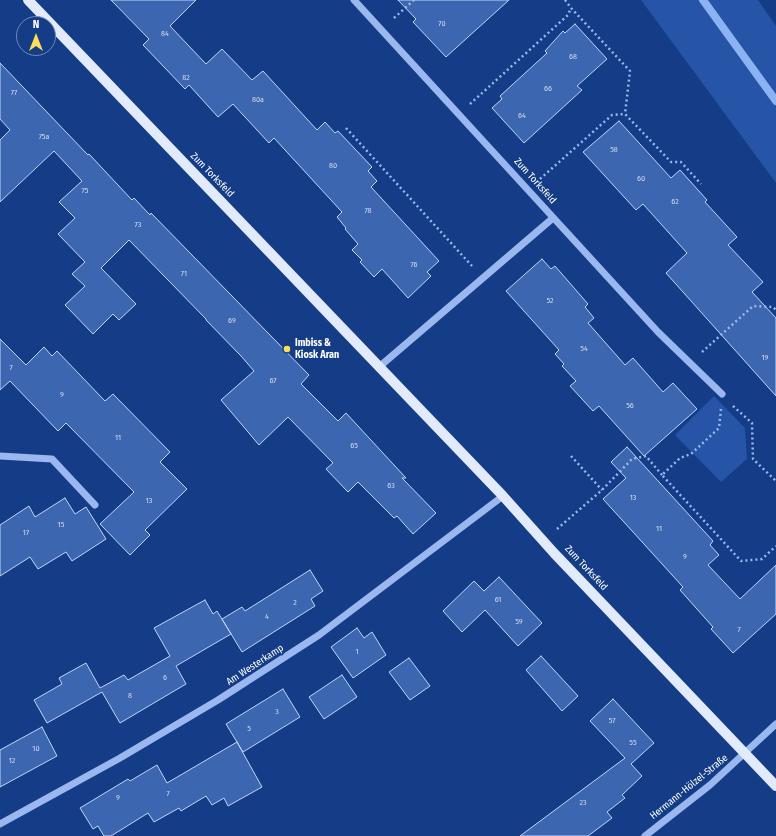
<!DOCTYPE html>
<meta charset="utf-8">
<style>
body{margin:0}
#map{position:relative;width:776px;height:836px;overflow:hidden;background:#143c87;font-family:"Fira Sans Condensed",sans-serif}
canvas{display:block}
.north{position:absolute;left:16px;top:16px;width:40px;height:40px;box-sizing:border-box;background:#143c87;border:1px solid #728ab7;border-radius:50%;rotate:0deg;font-size:11px;font-weight:700;line-height:16px;text-align:center;color:#fff}
.north::after{content:'';display:block;margin:auto;width:14px;height:18px;background:#ffde57;clip-path:polygon(50% 0,100% 100%,50% 72%,0 100%)}
</style>
<div id="map">
<canvas width="776" height="836"></canvas>
<div class="north">N</div>
</div>
<script>
const g = document.querySelector('canvas').getContext('2d');
g.lineJoin = 'round';
function paint(path, color) { g.fillStyle = color; g.fill(path, 'evenodd'); }
const poly = rows => new Path2D(rows.map(r => 'M' + r).join(''));
function strokePath(path, color, width, dash) { g.strokeStyle = color; g.lineWidth = width; g.lineCap = dash ? 'butt' : 'round'; g.setLineDash(dash || []); g.stroke(path); }
function write(font, color, halo, rows, align = 'center') {
  g.font = font + ' "Fira Sans Condensed",sans-serif'; g.lineWidth = 3.5; g.setLineDash([]); g.textBaseline = 'middle'; g.strokeStyle = halo; g.fillStyle = color; for (const [text, x, y, turn = 0] of rows) {
    g.save(); g.translate(x, y); g.rotate((+turn || 0) * Math.PI / 180); g.textAlign = isNaN(turn) ? turn : align; if (halo) g.strokeText(text, 0, 0); g.fillText(text, 0, 0); g.restore();
  }
}
paint(poly([
 [641,0,758,0,776,26,776,183],
 [714,396,745,428,747,459,721,482,675,435]
]), '#2654a6');
strokePath(poly([
 [703,0,776,101]
]), '#8bb2f2', 8);
const building = poly([
 [111,0,196,0,170,26,206,64,222,49,252,80,263,71,317,130,325,122,335,133,338,131,372,167,368,171,377,181,371,187,439,261,427,272,431,276,408,298,382,269,374,277,360,262,362,260,352,250,358,244,345,229,346,228,337,217,342,212,274,138,269,143,233,104,218,117,189,85,185,89,143,45,149,39,111,0],
 [398,0,509,0,446,57,413,22,416,19,398,0],
 [575,24,607,59,577,86,582,90,524,143,492,108,502,99,500,96,547,53,545,51,563,31,565,33,575,24],
 [0,63,88,155,89,154,132,200,134,198,150,215,151,213,309,375,301,384,338,421,346,413,406,478,402,478,436,513,413,534,397,516,394,518,358,482,348,492,326,469,333,463,288,417,259,445,221,400,254,371,241,356,206,320,206,319,129,240,101,268,136,304,119,320,113,314,93,334,65,305,85,286,72,274,85,262,58,234,75,218,59,202,82,181,54,151,0,202,0,140,10,130,0,119,0,63],
 [619,121,671,178,680,170,707,200,705,202,737,237,728,245,763,282,752,292,776,318,776,396,666,273,687,253,643,204,636,210,583,152,619,121],
 [542,259,551,269,555,266,588,304,585,307,594,318,588,323,625,365,633,358,663,392,673,383,697,409,644,456,599,406,593,411,570,386,576,381,562,366,564,364,555,354,559,350,506,291,542,259],
 [0,339,26,365,44,347,52,356,57,351,105,401,113,394,170,452,160,462,187,489,145,530,150,535,130,555,100,524,134,492,66,423,58,431,10,381,0,390,0,339],
 [627,447,713,541,710,545,719,555,708,565,740,599,776,565,776,614,733,653,711,629,713,627,680,590,683,587,603,499,626,478,611,462,627,447],
 [65,498,75,514,86,507,106,539,72,561,66,552,38,569,30,557,0,576,0,525,29,506,35,517,65,498],
 [310,570,323,591,311,599,315,606,242,652,222,619,242,607,245,611,310,570],
 [499,577,542,623,518,646,485,610,462,632,443,611,474,581,484,591,499,577],
 [205,600,213,614,217,611,231,634,176,666,186,684,120,723,102,692,47,723,34,700,62,684,59,678,86,663,100,688,124,675,128,680,170,656,154,628,205,600],
 [357,628,364,638,372,632,386,655,353,678,331,647,357,628],
 [541,656,578,696,562,711,526,670,541,656],
 [409,658,430,686,410,700,389,672,409,658],
 [342,675,357,697,324,719,309,697,342,675],
 [283,689,300,717,243,752,226,724,283,689],
 [613,699,654,743,631,764,642,776,622,795,625,798,607,812,612,818,588,836,520,836,625,758,590,721,613,699],
 [42,727,57,756,0,787,0,750,42,727],
 [237,742,262,787,228,806,224,798,212,805,206,796,181,811,179,808,154,822,148,813,111,836,104,836,98,826,93,829,80,808,128,779,130,781,157,765,167,783,237,742]
]);
paint(building, '#3d66b1');
strokePath(building, '#c0d5fb', 1);
strokePath(poly([
 [565,0,571,8,630,71,625,114],
 [394,18,414,0],
 [470,104,568,15,571,8],
 [346,128,472,266],
 [540,179,612,115,625,114,671,162,681,162,701,184],
 [702,352,753,306,773,307,776,310],
 [733,406,752,423,753,459,776,481],
 [721,409,719,428,691,454,680,458,662,475,741,561,762,559,776,546],
 [571,456,602,490],
 [557,529,602,490,632,459,646,456,662,475]
]), '#9ab8ef', 2.5, [2, 3]);
strokePath(poly([
 [354,0,658,332,722,394],
 [379,367,553,218],
 [0,456,52,459,95,505],
 [0,824,120,758,218,700,319,635,503,496],
 [645,836,710,785,776,724]
]), '#9ab8ef', 7);
strokePath(poly([
 [28,0,503,496,554,553,776,786]
]), '#e1eaff', 10);
for (const [x, y, r, color] of [
 [287,349,4,"#ffde57"]
]) { const dot = new Path2D(); dot.arc(x, y, r, 0, 2 * Math.PI); g.fillStyle = color; g.fill(dot); strokePath(dot, '#143c87', 1.5); }
write('8px', '#ced9ec', null, [
 ["70",442,24],
 ["84",165,34],
 ["68",573,57],
 ["82",186,78],
 ["66",548,89],
 ["77",14,93],
 ["80a",258,100],
 ["64",522,116],
 ["75a",44,137],
 ["58",614,150],
 ["80",333,166],
 ["60",641,179],
 ["75",85,191],
 ["62",675,202],
 ["78",368,211],
 ["73",138,225],
 ["76",414,265],
 ["71",184,274],
 ["52",550,301],
 ["69",232,321],
 ["54",584,349],
 ["19",765,358],
 ["7",11,368],
 ["67",273,381],
 ["9",62,395],
 ["56",630,406],
 ["11",118,438],
 ["65",354,446],
 ["63",391,486],
 ["13",633,498],
 ["13",149,501],
 ["15",61,525],
 ["11",659,529],
 ["17",26,533],
 ["9",685,557],
 ["61",498,600],
 ["2",295,603],
 ["4",267,617],
 ["59",519,622],
 ["7",739,630],
 ["1",357,652],
 ["6",165,678],
 ["8",130,696],
 ["3",277,712],
 ["57",612,721],
 ["5",249,729],
 ["55",633,743],
 ["10",36,749],
 ["12",12,761],
 ["7",168,794],
 ["9",118,798],
 ["23",583,803]
]);
write('10px', '#fff', '#143c87', [
 ["Zum Torksfeld",212,175,46],
 ["Zum Torksfeld",535,181,48],
 ["Zum Torksfeld",586,568,47],
 ["Am Westerkamp",255,665,-33],
 ["Hermann-Hölzel-Straße",689,787,-39]
]);
write('bold 10px', '#fff', '#143c87', [
 ["Imbiss &",295,343],
 ["Kiosk Aran",295,355]
], 'left');
</script>
